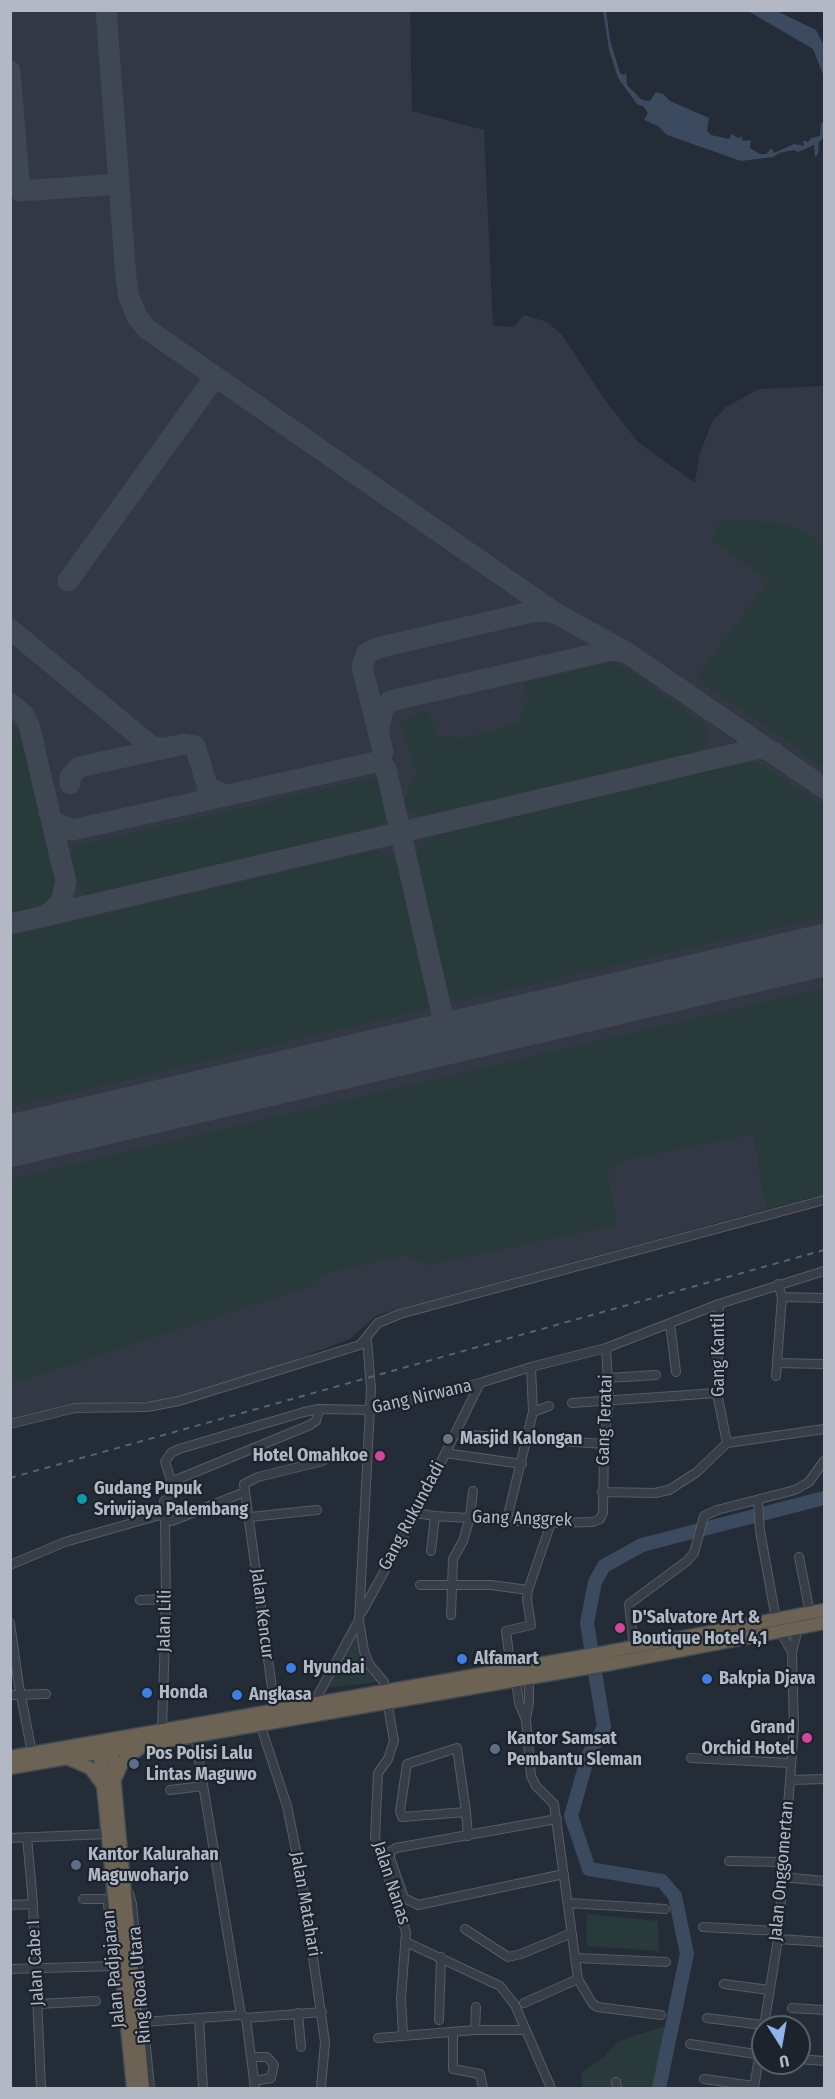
<!DOCTYPE html>
<style>
body{margin:0}
#map{position:relative;width:835px;height:2099px;overflow:hidden;background:#242c37;font-family:"Fira Sans Condensed",sans-serif}
canvas{display:block}
.frame{position:absolute;inset:0;border:12px solid #b2b9c4;pointer-events:none}
.north{position:absolute;left:751px;top:2015px;width:60px;height:60px;box-sizing:border-box;background:#1c232d;border:2px solid #585f69;border-radius:50%;rotate:169deg;font-size:16px;font-weight:700;line-height:24px;text-align:center;color:#b2b9c4}
.north::after{content:'';display:block;margin:auto;width:21px;height:27px;background:#8fb4ec;clip-path:polygon(50% 0,100% 100%,50% 72%,0 100%)}
</style>
<div id="map">
<canvas width="835" height="2099"></canvas>
<div class="frame"></div>
<div class="north">U</div>
</div>
<script>
const g = document.querySelector('canvas').getContext('2d');
g.lineJoin = 'round';
function paint(path, color) { g.fillStyle = color; g.fill(path, 'evenodd'); }
const poly = rows => new Path2D(rows.map(r => 'M' + r).join(''));
function strokePath(path, color, width, dash) { g.strokeStyle = color; g.lineWidth = width; g.lineCap = dash ? 'butt' : 'round'; g.setLineDash(dash || []); g.stroke(path); }
function write(font, color, halo, rows, align = 'center') {
  g.font = font + ' "Fira Sans Condensed",sans-serif'; g.lineWidth = 4.5; g.setLineDash([]); g.textBaseline = 'middle'; g.strokeStyle = halo; g.fillStyle = color; for (const [text, x, y, turn = 0] of rows) {
    g.save(); g.translate(x, y); g.rotate((+turn || 0) * Math.PI / 180); g.textAlign = isNaN(turn) ? turn : align; if (halo) g.strokeText(text, 0, 0); g.fillText(text, 0, 0); g.restore();
  }
}
paint(poly([
 [11,11,410,11,412,111,484,130,493,326,514,327,524,315,547,322,562,335,605,400,638,442,695,483,699,456,712,422,726,407,759,389,824,386,824,1194,377,1315,350,1339,268,1370,195,1392,154,1401,69,1404,11,1421,10,798,23,733,10,722]
]), '#323944');
paint(poly([
 [721,520,782,523,803,531,824,546,824,767,696,678,769,581,712,539],
 [609,662,627,669,701,722,707,729,709,738,703,748,695,756,435,818,420,817,404,804,408,789,417,775,400,722,427,711,439,737,468,738,519,723,528,698,523,684],
 [11,722,23,733,34,791,59,889,49,906,11,917],
 [749,761,760,763,824,807,824,917,459,1001,450,999,444,991,415,861,418,850,425,842,437,835],
 [373,778,383,781,390,805,389,812,375,830,364,835,94,898,83,894,75,885,69,859,75,846],
 [378,850,399,861,404,872,433,1002,430,1008,11,1107,11,936],
 [824,988,824,1194,766,1209,753,1134,625,1160,607,1172,617,1225,427,1265,407,1255,329,1272,308,1287,11,1384,11,1179],
 [356,1634,367,1668,378,1682,328,1688],
 [587,1914,658,1921,659,1951,587,1946],
 [665,2026,658,2072,652,2088,576,2088,582,2086,581,2073,604,2057,618,2041]
]), '#293a3a');
paint(poly([
 [603,11,606,11,610,40,620,73,624,75,626,72,627,85,642,100,650,101,656,92,663,94,670,101,709,118,707,131,711,135,729,139,732,134,738,138,742,137,743,141,751,140,750,148,760,154,766,154,772,148,774,153,794,144,804,146,803,140,808,142,811,138,820,136,821,124,824,121,824,137,819,142,818,154,815,157,814,145,798,152,794,150,779,153,773,157,741,161,667,135,658,126,644,120,648,113,643,106,637,104,618,78,609,50],
 [748,11,777,11,816,30,824,46,824,77,813,49]
]), '#3b4a5f');
strokePath(poly([
 [659,2088,687,1954,675,1896,662,1881,589,1869,571,1816,588,1756,604,1727,587,1623,595,1582,604,1566,642,1545,824,1498]
]), '#3b4a5f', 14);
strokePath(poly([
 [106,10,126,278,129,297,137,317,147,329,557,614,626,652,824,788],
 [10,71,20,191,119,184],
 [68,581,215,377],
 [10,629,151,746,161,748],
 [10,703,24,715,29,725,66,882,61,902,46,916],
 [378,731,383,710,390,701,612,650,626,652],
 [376,762,382,764,386,769,443,1018,441,1029,432,1042],
 [70,784,70,777,79,767,184,744,195,746,208,788,226,795],
 [49,813,54,822,72,830,376,762,381,758,383,751,362,667,367,653,377,648,531,612,546,611,557,614],
 [10,924,760,748,774,752],
 [443,1018,449,1026,467,1033]
]), '#3f4752', 21);
strokePath(poly([
 [10,1141,824,950]
]), '#3f4752', 52);
const minor = poly([
 [782,1297,824,1298],
 [719,1304,717,1393,727,1443],
 [670,1323,676,1372],
 [777,1363,824,1364],
 [776,1376,782,1297,778,1284],
 [608,1378,656,1375],
 [572,1403,717,1393],
 [533,1412,549,1406],
 [10,1424,75,1408,147,1407,179,1401,360,1345,378,1323,400,1314,824,1200],
 [455,1434,604,1444],
 [727,1443,824,1429],
 [445,1453,522,1464],
 [171,1482,310,1425,316,1421,319,1409],
 [602,1492,655,1493,669,1490,697,1472,727,1443],
 [758,1501,760,1531,776,1619],
 [416,1513,435,1516,551,1523,593,1522,600,1519,603,1513,604,1444,609,1401,606,1348],
 [250,1517,317,1510],
 [165,1518,164,1501,174,1495,175,1492,165,1462,171,1453,179,1449,304,1412,319,1409,370,1410,480,1383,531,1367,606,1348,719,1304,824,1271],
 [507,1519,533,1412,531,1367],
 [172,1521,245,1492],
 [431,1551,435,1516],
 [799,1557,810,1613],
 [10,1565,65,1542,160,1515,165,1518,166,1604,162,1730],
 [420,1585,491,1585,528,1590],
 [140,1600,166,1599],
 [362,1612,416,1513,480,1383],
 [451,1615,453,1559,463,1541,470,1517,473,1491],
 [359,1620,364,1651,369,1664,384,1682,394,1741,388,1759,378,1773,375,1838,406,1932,401,1999,403,2034],
 [10,1623,19,1686,32,1753],
 [780,1631,792,1652],
 [634,1647,629,1604,687,1561,694,1553,704,1516,717,1510,795,1490,809,1482,824,1461],
 [511,1669,506,1631,531,1625,527,1599,528,1590,551,1523],
 [516,1680,519,1703,526,1720,531,1776,536,1786,554,1804,578,1979,592,2003,597,2007,661,2015],
 [10,1695,46,1694],
 [312,1706,359,1620,371,1389,367,1340],
 [275,1710,244,1484,258,1477,323,1461],
 [526,1718,529,1702,529,1677],
 [260,1724,287,1806,302,1880,325,2042,321,2088],
 [195,1736,241,2015],
 [691,1758,790,1763],
 [790,1780,824,1779],
 [170,1790,203,1786],
 [466,1812,402,1817,400,1811,407,1764,457,1748,466,1812,468,1836],
 [557,1819,396,1848,390,1852,390,1858,404,1898,418,1905,564,1874],
 [27,1837,33,1904,41,2088],
 [10,1838,108,1834],
 [729,1861,784,1862],
 [783,1877,824,1881],
 [111,1891,108,1905,113,1947],
 [129,1893,132,1904,150,2088],
 [83,1899,108,1899],
 [568,1903,665,1909],
 [10,1905,33,1904],
 [703,1927,778,1931],
 [465,1929,508,1957,521,1954,572,1933],
 [778,1939,824,1942],
 [406,1942,500,1986,515,2005,551,2088],
 [577,1958,666,1962],
 [10,1969,116,1966],
 [724,1984,769,1990],
 [524,2003,578,1979],
 [38,2004,96,2001],
 [792,2008,824,2010],
 [298,2013,301,2047],
 [246,2018,255,2088],
 [707,2018,763,2025],
 [199,2019,203,2088],
 [439,2020,441,1957],
 [143,2022,241,2015,246,2018,322,2012],
 [475,2030,476,2007],
 [453,2032,453,2069,480,2074,483,2088],
 [378,2038,475,2030,525,2030],
 [690,2044,762,2055],
 [251,2057,267,2057,274,2065,271,2078,254,2081],
 [799,2059,824,2061],
 [704,2079,754,2086],
 [616,2082,617,2088],
 [754,2088,778,1939,794,1727,792,1652,798,1628]
]);
const highway = poly([
 [111,1743,143,2088],
 [99,1746,133,2088],
 [10,1757,607,1652,824,1610],
 [69,1759,90,1768,102,1784],
 [10,1768,610,1664,824,1623],
 [116,1777,123,1761,140,1748]
]);
strokePath(minor, '#555c66', 10);
strokePath(highway, '#424953', 15);
strokePath(minor, '#373e48', 8);
strokePath(highway, '#6d6355', 12);
strokePath(poly([
 [10,1478,824,1250]
]), '#5a626e', 2, [6, 6]);
for (const [x, y, r, color] of [
 [448,1439,6,"#6b7280"],
 [380,1456,6,"#d1479c"],
 [82,1499,6,"#0f9aa8"],
 [620,1628,6,"#d1479c"],
 [462,1659,6,"#3f7fe0"],
 [291,1668,6,"#3f7fe0"],
 [707,1679,6,"#3f7fe0"],
 [147,1693,6,"#3f7fe0"],
 [237,1695,6,"#3f7fe0"],
 [807,1738,6,"#d1479c"],
 [495,1749,6,"#5c6f8a"],
 [134,1764,6,"#5c6f8a"],
 [76,1865,6,"#5c6f8a"]
]) { const dot = new Path2D(); dot.arc(x, y, r, 0, 2 * Math.PI); g.fillStyle = color; g.fill(dot); strokePath(dot, '#1c232d', 2); }
write('18px', '#b2b9c4', '#1c232d', [
 ["Gang Kantil",719,1355,-90],
 ["Gang Nirwana",422,1397,-13],
 ["Gang Teratai",605,1420,-88],
 ["Gang Rukundadi",412,1516,-62],
 ["Gang Anggrek",522,1519,2],
 ["Jalan Kencur",262,1614,83],
 ["Jalan Lili",165,1621,-89],
 ["Jalan Onggomertan",782,1871,-85],
 ["Jalan Nanas",391,1883,72],
 ["Jalan Matahari",305,1904,80],
 ["Jalan Cabe I",36,1963,-93],
 ["Jalan Padjajaran",114,1969,-95],
 ["Ring Road Utara",140,1985,-95]
]);
write('bold 18px', '#b2b9c4', '#1c232d', [
 ["Masjid Kalongan",460,1439],
 ["Hotel Omahkoe",368,1456,"right"],
 ["Gudang Pupuk",94,1489],
 ["Sriwijaya Palembang",94,1510],
 ["D'Salvatore Art &",632,1618],
 ["Boutique Hotel 4,1",632,1639],
 ["Alfamart",474,1659],
 ["Hyundai",303,1668],
 ["Bakpia Djava",719,1679],
 ["Honda",159,1693],
 ["Angkasa",249,1695],
 ["Grand",795,1728,"right"],
 ["Orchid Hotel",795,1749,"right"],
 ["Kantor Samsat",507,1739],
 ["Pembantu Sleman",507,1760],
 ["Pos Polisi Lalu",146,1754],
 ["Lintas Maguwo",146,1775],
 ["Kantor Kalurahan",88,1855],
 ["Maguwoharjo",88,1876]
], 'left');
</script>
